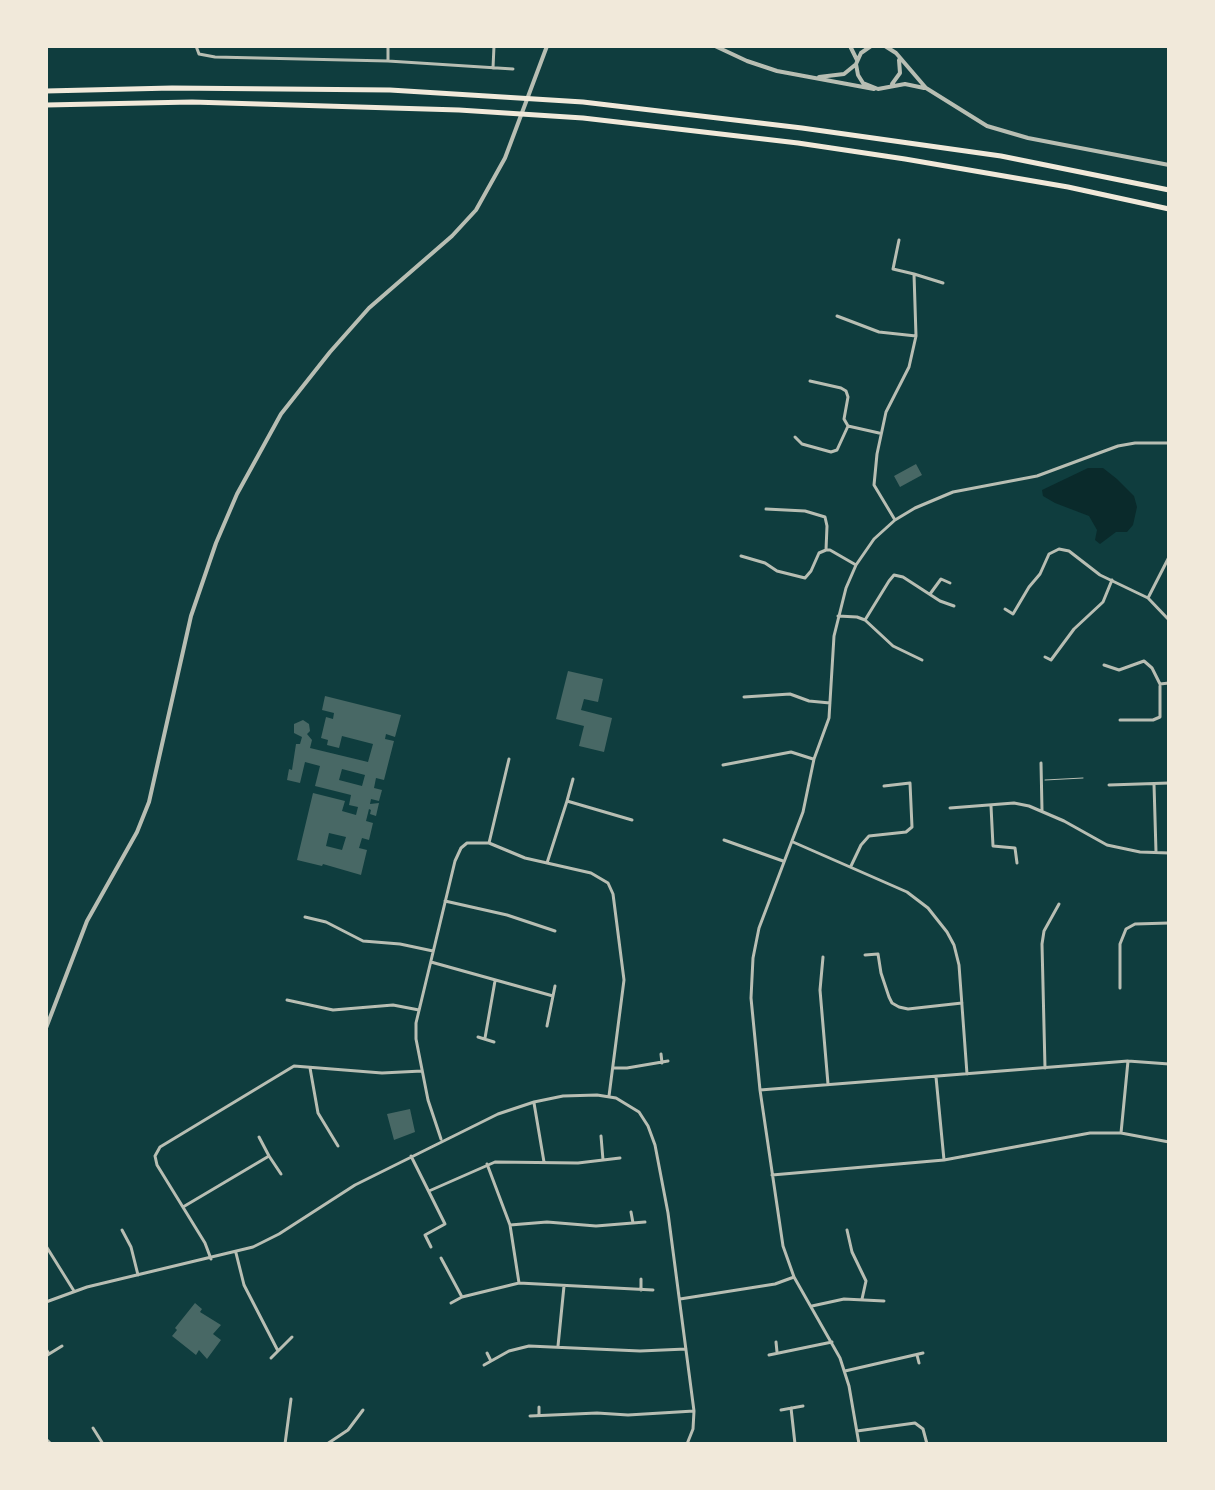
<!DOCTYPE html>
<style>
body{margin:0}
#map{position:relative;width:1215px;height:1490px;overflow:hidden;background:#0f3d3e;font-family:"DM Sans",sans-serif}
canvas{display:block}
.frame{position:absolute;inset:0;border:48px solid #f1e9da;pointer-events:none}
</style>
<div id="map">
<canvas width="1215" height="1490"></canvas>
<div class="frame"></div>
</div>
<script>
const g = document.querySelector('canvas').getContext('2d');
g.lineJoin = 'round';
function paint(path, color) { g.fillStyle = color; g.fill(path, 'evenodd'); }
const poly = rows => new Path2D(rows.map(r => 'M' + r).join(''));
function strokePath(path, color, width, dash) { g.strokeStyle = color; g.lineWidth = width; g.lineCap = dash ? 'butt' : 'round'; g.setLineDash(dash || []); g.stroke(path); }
paint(poly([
 [1088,468,1103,468,1117,479,1134,496,1137,507,1133,525,1127,532,1116,532,1100,544,1095,540,1097,530,1089,516,1055,503,1043,496,1042,490]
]), '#0a2a2b');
paint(poly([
 [916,464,922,475,900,487,894,476],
 [568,671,603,679,598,702,584,699,581,710,612,718,604,752,579,746,584,726,556,719],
 [325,696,401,715,395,737,386,734,385,739,394,741,384,780,376,778,374,788,382,790,379,801,371,799,370,804,379,803,376,816,370,814,371,810,369,809,366,821,373,823,369,840,362,838,359,848,367,850,361,875,323,864,322,866,297,860,313,793,345,801,342,811,356,815,358,807,349,805,351,795,315,786,320,766,305,762,300,783,287,780,289,769,292,770,296,744,300,744,302,737,294,733,294,724,303,720,309,724,310,731,307,734,312,740,310,748,368,762,373,744,342,736,339,748,327,745,328,740,321,738,326,717,333,719,334,713,322,710],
 [342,769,365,775,362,786,339,780],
 [329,833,346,837,342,850,326,846],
 [410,1109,415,1132,394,1140,387,1114],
 [195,1303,202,1309,200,1312,221,1325,213,1334,221,1340,207,1359,199,1350,196,1355,172,1336,177,1330,175,1328]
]), '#486865');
strokePath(poly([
 [1045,780,1083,778]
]), '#b8beb3', 1);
strokePath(poly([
 [196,46,199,54,215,57,388,61,513,69],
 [388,61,388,46],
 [493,68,494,46],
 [914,274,943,283],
 [837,316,879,332,916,336],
 [848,426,879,433],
 [795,437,802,444,831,452,837,450,848,426,844,419,848,397,846,391,841,388,810,381],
 [895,520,874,485,877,454,886,412,909,367,916,336,914,274,893,269,899,240],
 [826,550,830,550,856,565],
 [741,556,765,563,777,571,805,578,811,571,819,553,826,550,827,526,825,517,805,511,766,509],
 [930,594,941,579,950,583],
 [1148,598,1169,557],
 [1005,609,1013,614,1029,587,1040,574,1049,554,1059,549,1069,551,1100,575,1148,598,1169,620],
 [838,616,857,617,865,620],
 [1045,657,1051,660,1074,629,1103,602,1112,580],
 [922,660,893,646,865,620,889,581,894,575,903,577,940,601,954,606],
 [1104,665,1119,670,1144,661,1152,668,1160,684,1169,683],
 [744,697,790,694,809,701,830,703],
 [1120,720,1153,720,1160,717,1160,686],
 [1041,763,1042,810],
 [723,765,791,752,813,759],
 [1154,784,1156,852],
 [1109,785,1169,783],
 [567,801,573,779],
 [991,806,993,846,1015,848,1017,863],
 [950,808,1014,803,1029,806,1064,821,1107,845,1140,852,1169,853],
 [724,840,783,861],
 [793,842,907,892,928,908,947,932,954,945,959,965,967,1074],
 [489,843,509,759],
 [547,863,567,801,632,820],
 [851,866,861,845,869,836,906,832,912,827,910,783,884,786],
 [445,901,507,915,555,931],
 [305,917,326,922,363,941,400,944,433,951],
 [865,955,878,954,881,973,889,997,892,1003,899,1007,908,1009,962,1003],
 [823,957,820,990,828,1084],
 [431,962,553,996],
 [1120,988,1120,944,1126,929,1135,924,1169,923],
 [287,1000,333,1010,393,1005,419,1010],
 [547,1026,555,986],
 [478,1037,494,1042],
 [485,1038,495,981],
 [661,1054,662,1063],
 [310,1068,318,1113,338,1146],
 [614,1068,627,1068,668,1061],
 [1045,1068,1042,944,1044,931,1059,904],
 [936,1077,944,1160],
 [760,1090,1128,1061,1169,1064],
 [534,1103,544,1162],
 [1121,1133,1128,1061],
 [601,1136,603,1160],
 [259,1137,269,1156],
 [441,1139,428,1100,416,1039,416,1023,455,861,461,848,467,843,489,843,525,858,591,873,608,883,613,894,624,980,609,1096],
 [411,1156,445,1224,425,1235,431,1247],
 [487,1164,510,1225,519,1283],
 [772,1175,944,1160,1090,1133,1121,1133,1169,1142],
 [429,1191,495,1162,578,1163,620,1158],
 [183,1207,269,1156,281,1174],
 [631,1212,633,1223],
 [510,1225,547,1222,596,1226,645,1222],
 [122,1230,131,1247,138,1275],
 [847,1230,852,1252,866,1281,862,1299],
 [46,1246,74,1291],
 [236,1253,244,1285,278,1351],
 [441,1258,462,1297],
 [211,1259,205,1243,157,1165,155,1156,160,1147,294,1066,382,1073,422,1071],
 [641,1279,641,1290],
 [680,1299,775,1284,794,1277],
 [46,1302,87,1287,253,1247,279,1234,355,1185,498,1114,534,1102,563,1096,597,1095,616,1098,639,1112,648,1126,655,1145,668,1213,694,1411,693,1429,687,1444],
 [451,1303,462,1297,519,1283,653,1290],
 [812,1306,844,1299,884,1301],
 [776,1342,777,1352],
 [558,1346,564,1286],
 [46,1349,49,1354,46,1356],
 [487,1353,491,1361],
 [49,1354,62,1346],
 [769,1355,832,1342],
 [917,1355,919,1363],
 [271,1358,292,1337],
 [484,1365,509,1351,529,1346,640,1351,686,1349],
 [845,1371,923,1353],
 [539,1407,539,1415],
 [791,1408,795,1444],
 [781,1410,803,1406],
 [530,1416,597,1413,628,1415,694,1411],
 [93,1428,103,1444],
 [857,1431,915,1423,923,1429,927,1444],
 [46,1439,51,1444],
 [285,1444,291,1399],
 [327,1444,348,1430,363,1410],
 [859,1444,849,1386,840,1358,794,1277,783,1246,760,1090,751,998,753,958,759,928,803,812,814,759,829,718,834,636,846,588,856,565,874,539,895,520,915,508,953,492,1037,476,1118,446,1135,443,1169,443]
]), '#b8beb3', 3);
strokePath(poly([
 [715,46,747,61,777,71,874,89],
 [850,46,857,60],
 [871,46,861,53,856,64,858,75,863,83,878,89,905,84,924,88],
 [885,46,896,53,926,88,987,126,1028,138,1169,165],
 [819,77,844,74,855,65],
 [892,84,900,73,899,60],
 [46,1028,87,921,137,832,149,802,191,616,216,543,237,494,281,414,330,352,369,308,452,236,476,210,505,158,547,46]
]), '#b8beb3', 4);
strokePath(poly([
 [46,91,172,88,390,90,583,102,802,128,1001,156,1169,190],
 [46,105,192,102,459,110,583,118,798,143,905,159,1068,187,1169,209]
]), '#f1e9da', 5);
</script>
